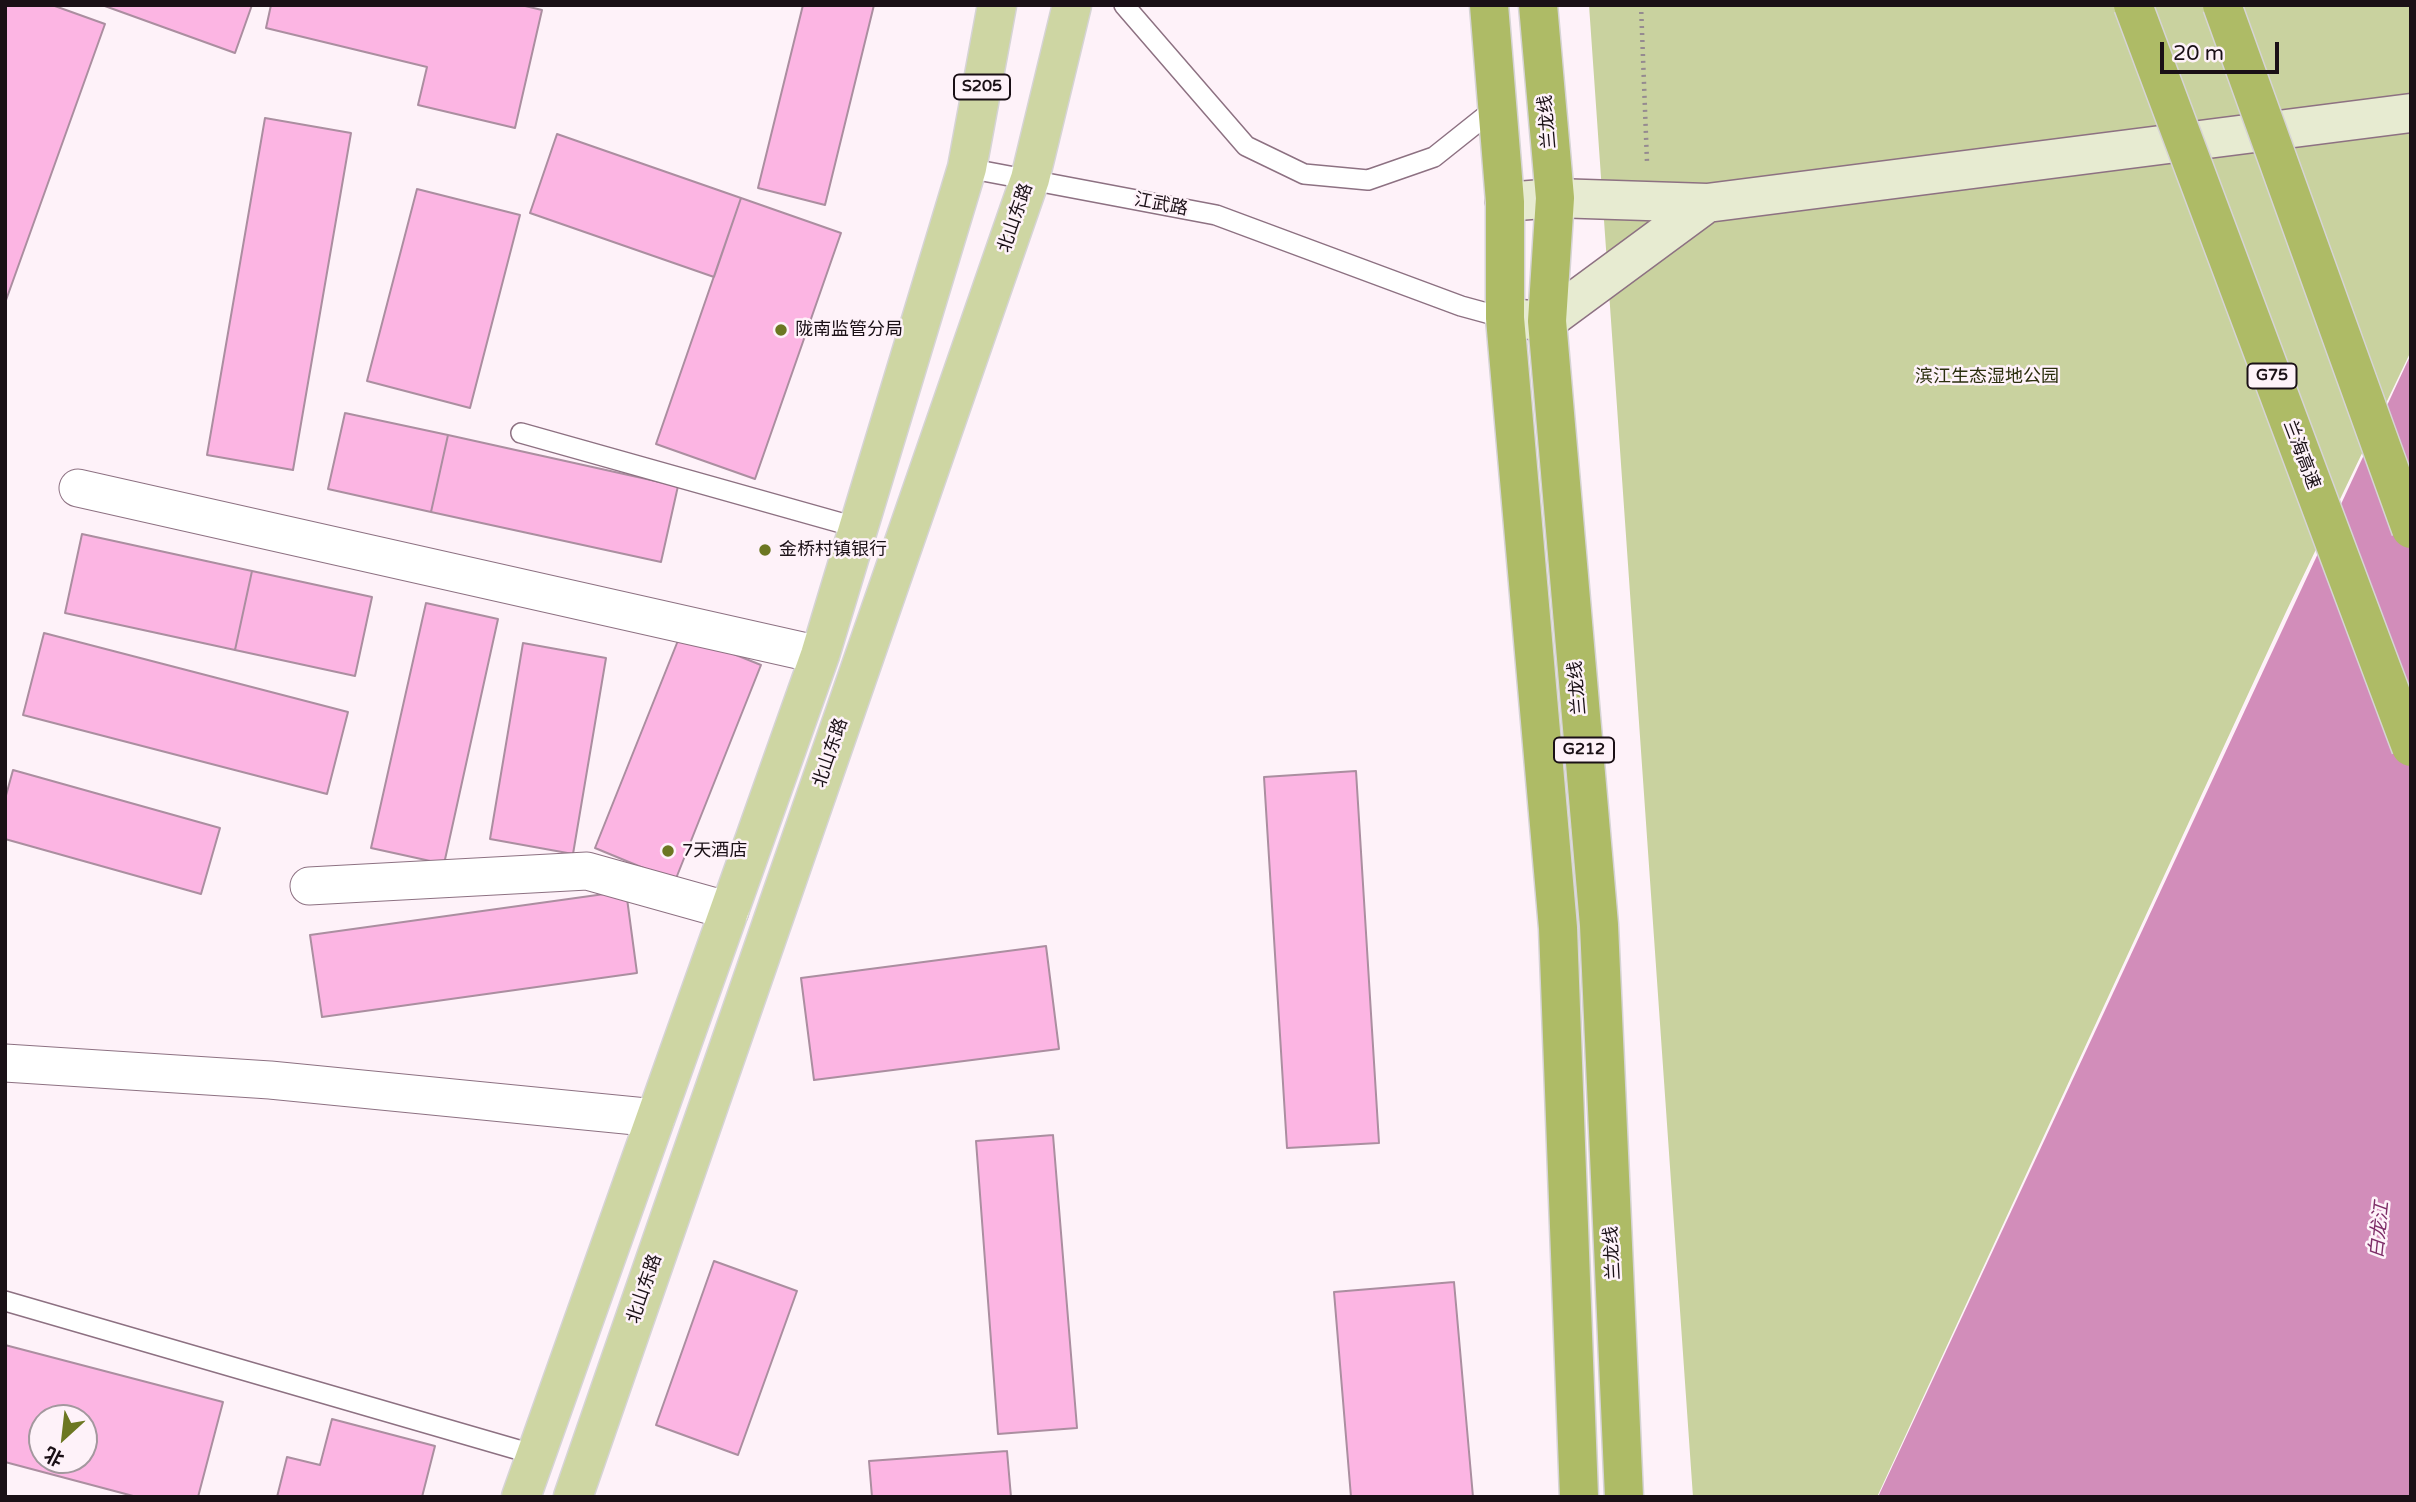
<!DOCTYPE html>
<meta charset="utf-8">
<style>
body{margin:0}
#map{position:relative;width:2416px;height:1502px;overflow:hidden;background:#fef2f9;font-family:"Varela Round","Noto Sans SC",sans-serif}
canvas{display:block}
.frame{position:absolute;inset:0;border:7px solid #1a1016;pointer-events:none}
.north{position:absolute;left:28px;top:1404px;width:70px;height:70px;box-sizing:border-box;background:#fef2f9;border:2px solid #a3989e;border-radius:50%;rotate:207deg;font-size:19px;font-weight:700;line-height:28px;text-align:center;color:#1a1016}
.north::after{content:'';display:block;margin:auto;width:24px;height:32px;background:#6c7722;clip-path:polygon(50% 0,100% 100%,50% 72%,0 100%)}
.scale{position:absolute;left:2160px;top:42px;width:119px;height:32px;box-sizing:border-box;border:4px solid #1a1016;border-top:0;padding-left:9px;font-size:21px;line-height:24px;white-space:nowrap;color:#1a1016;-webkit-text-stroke:5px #fef2f9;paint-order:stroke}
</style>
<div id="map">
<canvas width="2416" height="1502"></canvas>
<div class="frame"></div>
<div class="north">北</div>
<div class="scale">20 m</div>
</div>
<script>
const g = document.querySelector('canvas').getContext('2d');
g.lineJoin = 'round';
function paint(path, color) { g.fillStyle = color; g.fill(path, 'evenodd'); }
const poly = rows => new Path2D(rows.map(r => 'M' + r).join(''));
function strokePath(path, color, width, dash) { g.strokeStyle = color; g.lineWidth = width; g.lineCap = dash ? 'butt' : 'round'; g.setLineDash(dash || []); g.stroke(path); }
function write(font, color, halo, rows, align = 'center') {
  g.font = font + ' "Varela Round","Noto Sans SC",sans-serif'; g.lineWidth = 5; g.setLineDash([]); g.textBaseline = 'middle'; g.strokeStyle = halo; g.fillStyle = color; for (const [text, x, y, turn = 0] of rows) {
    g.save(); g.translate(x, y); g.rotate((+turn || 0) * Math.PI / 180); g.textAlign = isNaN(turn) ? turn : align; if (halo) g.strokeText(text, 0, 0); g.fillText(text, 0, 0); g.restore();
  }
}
paint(poly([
 [1589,5,2411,5,2411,351,2286,612,1877,1497,1693,1497]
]), '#c9d29f');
paint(poly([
 [2411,354,2411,1497,1878,1497]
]), '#d28dba');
const building = poly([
 [5,5,52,5,105,24,5,303,5,5],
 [102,5,252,5,235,53,102,5],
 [271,5,521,5,542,10,515,128,418,105,427,67,266,28,271,5],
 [803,5,874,5,825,205,758,188,803,5],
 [265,118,351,133,293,470,207,455,265,118],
 [557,134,741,198,714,277,530,213,557,134],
 [417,189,520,215,470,408,367,381,417,189],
 [741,198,841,233,755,479,656,444,741,198],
 [345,413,448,435,431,512,328,489,345,413],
 [448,435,678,486,661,562,431,512,448,435],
 [82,534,252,571,235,650,65,613,82,534],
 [252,571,372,597,355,676,235,650,252,571],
 [426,603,498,619,444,864,371,848,426,603],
 [44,633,348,712,327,794,23,715,44,633],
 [681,633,761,665,675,881,595,848,681,633],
 [523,643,606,658,573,854,490,839,523,643],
 [13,770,220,828,201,894,5,839,5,799,13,770],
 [1356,771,1379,1143,1287,1148,1264,777,1356,771],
 [626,891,637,973,322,1017,310,935,626,891],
 [1046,946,1059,1049,814,1080,801,978,1046,946],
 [1053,1135,1077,1428,998,1434,976,1141,1053,1135],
 [714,1261,797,1291,738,1455,656,1425,714,1261],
 [1454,1282,1473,1497,1351,1497,1334,1292,1454,1282],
 [5,1345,223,1402,198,1497,137,1497,5,1462,5,1345],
 [42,1418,84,1418,84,1460,42,1460,42,1418],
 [332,1419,435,1446,422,1497,277,1497,287,1457,320,1465,332,1419],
 [1007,1451,1011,1497,872,1497,869,1461,1007,1451]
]);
paint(building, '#fcb5e3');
strokePath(building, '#ab8ea0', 2);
const lane = poly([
 [1124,5,1246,146,1304,174,1368,180,1434,157,1498,106],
 [967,168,1216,215,1461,306,1505,318],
 [521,433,859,528],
 [5,1301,536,1455]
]);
const street = poly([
 [78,488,820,655],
 [309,886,587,871,730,911],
 [5,1063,270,1080,656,1118]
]);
const secondary = poly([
 [1505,202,1555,198,1707,203,2411,113],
 [1505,318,1547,321,1707,203]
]);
const primary = poly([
 [521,1497,820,655,967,168,997,5],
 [573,1497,1030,179,1072,5]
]);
const highway = poly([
 [1489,5,1505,202,1505,318,1558,928,1579,1497],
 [1538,5,1555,198,1547,321,1599,925,1624,1497]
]);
strokePath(lane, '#8d7182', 22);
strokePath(street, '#8d7182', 39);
strokePath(secondary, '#8d7182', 41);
strokePath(primary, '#d6d4d5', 41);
strokePath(highway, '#d6d4d5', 41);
strokePath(poly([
 [1641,5,1647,162]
]), '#958a90', 4.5, [2, 5]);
strokePath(lane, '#fff', 19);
strokePath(street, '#fff', 37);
strokePath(secondary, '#e7ebd1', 38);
strokePath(primary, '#ced6a3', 38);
strokePath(highway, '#aebb66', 38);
const highwayBridge = poly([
 [2133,5,2411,747],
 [2222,5,2411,529]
]);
strokePath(highwayBridge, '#d6d4d5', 41, []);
strokePath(highwayBridge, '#aebb66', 38);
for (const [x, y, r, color] of [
 [781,330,7,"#6c7722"],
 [765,550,7,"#6c7722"],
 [668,851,7,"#6c7722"]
]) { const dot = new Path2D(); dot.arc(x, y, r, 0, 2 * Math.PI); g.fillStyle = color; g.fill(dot); strokePath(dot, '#fef2f9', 2.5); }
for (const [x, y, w] of [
 [982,87,56],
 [2272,376,49],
 [1584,750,60]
]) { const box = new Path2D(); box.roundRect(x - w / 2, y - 12.5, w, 25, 5); g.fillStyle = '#fef2f9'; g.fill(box); strokePath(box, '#1a1016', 2); }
write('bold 16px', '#1a1016', null, [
 ["S205",982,87],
 ["G75",2272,376],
 ["G212",1584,750]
]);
write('18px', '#1a1016', '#fef2f9', [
 ["兰龙线",1548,122,-95],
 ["江武路",1161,205,11],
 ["北山东路",1016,218,-71],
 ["兰海高速",2301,455,69],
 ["兰龙线",1578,688,-95],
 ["北山东路",831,753,-71],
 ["兰龙线",1613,1253,-93],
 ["北山东路",645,1289,-71]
]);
write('18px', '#1a1016', '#fef2f9', [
 ["陇南监管分局",795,330],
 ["金桥村镇银行",779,550],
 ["7天酒店",682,851]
], 'left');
write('18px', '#2b2f0e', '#fef2f9', [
 ["滨江生态湿地公园",1987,377]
]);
write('italic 19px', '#7e2e68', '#fef2f9', [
 ["白龙江",2380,1230,-84]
]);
</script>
